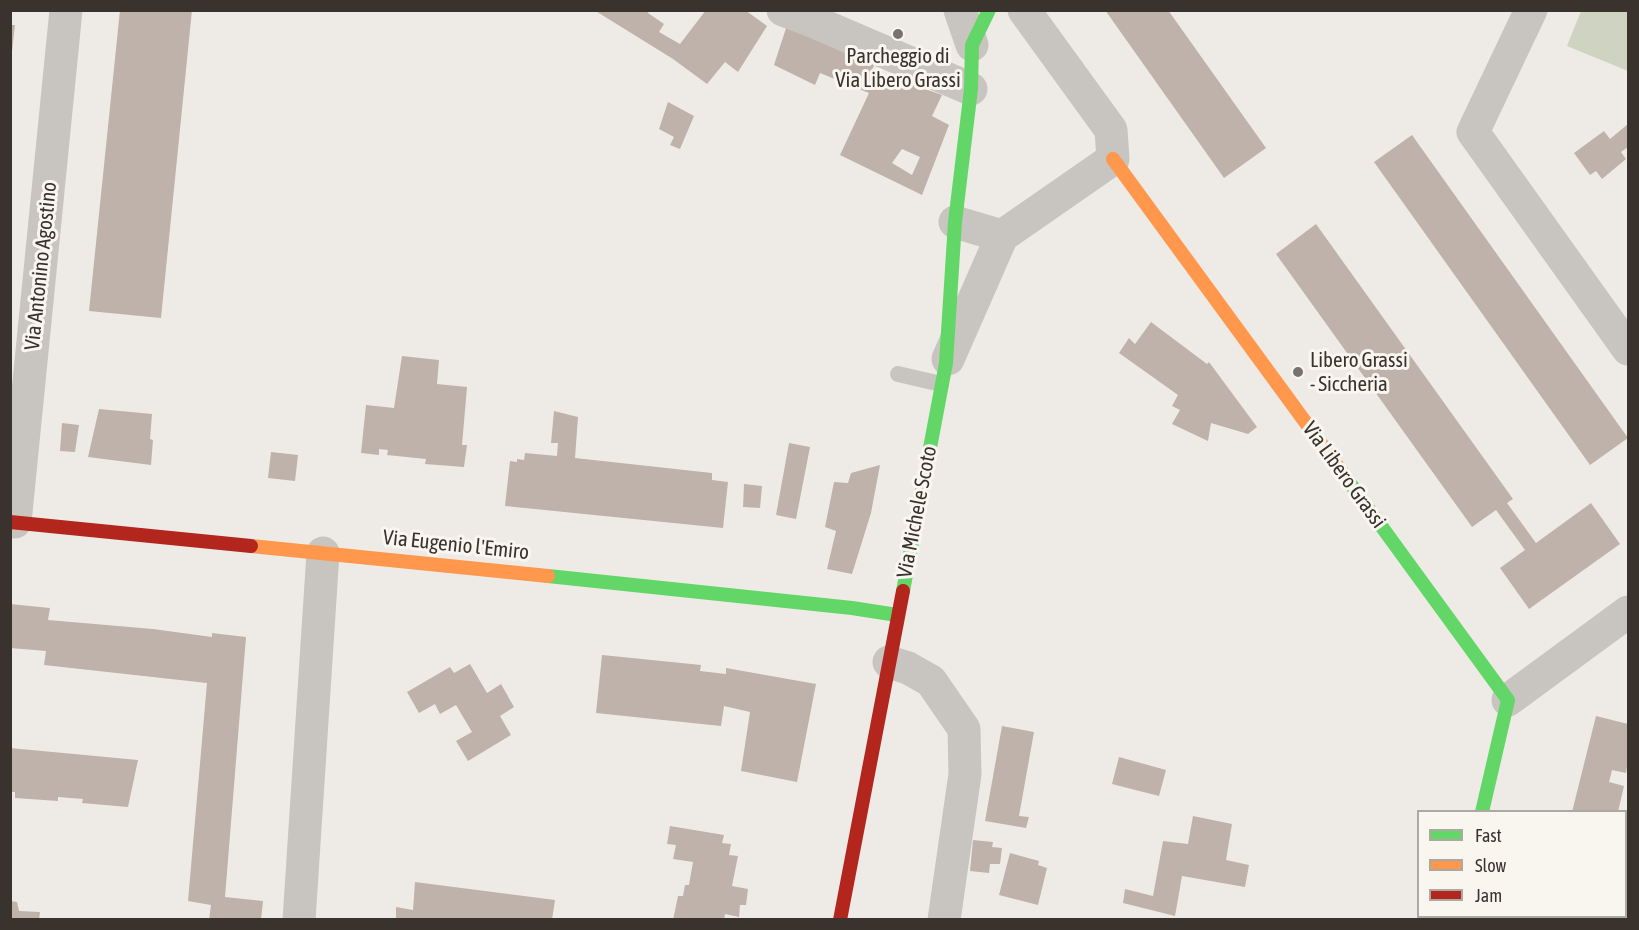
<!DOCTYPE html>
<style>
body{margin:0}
#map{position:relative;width:1639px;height:930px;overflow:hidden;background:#eeebe6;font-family:"Asap Condensed",sans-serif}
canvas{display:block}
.frame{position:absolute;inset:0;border:12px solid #39322d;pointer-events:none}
.legend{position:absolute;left:1417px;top:810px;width:210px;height:108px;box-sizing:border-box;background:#f9f6f0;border:2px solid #aca8a2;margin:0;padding:8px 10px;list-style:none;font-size:18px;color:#39322d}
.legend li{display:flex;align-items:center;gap:12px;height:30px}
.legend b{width:30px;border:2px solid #aca8a2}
</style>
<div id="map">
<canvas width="1639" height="930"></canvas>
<div class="frame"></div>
<ul class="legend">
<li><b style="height:8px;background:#63d668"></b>Fast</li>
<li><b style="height:8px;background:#ff974d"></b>Slow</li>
<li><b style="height:8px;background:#b3261e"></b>Jam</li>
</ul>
</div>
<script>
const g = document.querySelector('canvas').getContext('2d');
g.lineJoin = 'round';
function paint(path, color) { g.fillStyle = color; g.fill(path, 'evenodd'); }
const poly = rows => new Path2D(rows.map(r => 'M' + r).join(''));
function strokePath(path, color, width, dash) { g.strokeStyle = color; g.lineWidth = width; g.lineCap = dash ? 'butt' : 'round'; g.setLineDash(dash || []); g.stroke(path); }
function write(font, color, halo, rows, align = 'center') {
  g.font = font + ' "Asap Condensed",sans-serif'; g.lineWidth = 6; g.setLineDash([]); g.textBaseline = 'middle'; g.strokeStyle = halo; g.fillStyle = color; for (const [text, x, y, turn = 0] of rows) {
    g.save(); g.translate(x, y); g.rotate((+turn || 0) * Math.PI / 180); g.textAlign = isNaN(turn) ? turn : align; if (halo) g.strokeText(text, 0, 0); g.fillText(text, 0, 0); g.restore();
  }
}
paint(poly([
 [1581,11,1628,11,1628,71,1567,46]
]), '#ced3c2');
paint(poly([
 [120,10,192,10,161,318,89,311],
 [594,10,649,10,648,13,664,24,659,32,680,44,706,10,745,10,767,26,738,72,725,62,707,84,673,59],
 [1105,10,1168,10,1266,148,1224,178],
 [789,19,875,63,872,70,942,95,932,116,949,125,922,195,840,155,869,93,820,73,815,85,774,65],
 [902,149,920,157,912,175,892,163],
 [10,25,15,25,12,52,10,51],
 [668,102,694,116,680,149,670,145,674,137,659,129],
 [1628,124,1628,147,1621,152,1626,159,1602,179,1596,171,1590,175,1574,153,1604,131,1610,139],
 [1412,135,1628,438,1590,465,1374,162],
 [1316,224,1513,499,1507,503,1536,543,1591,503,1620,544,1529,609,1500,568,1525,550,1496,510,1472,527,1276,254],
 [1151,322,1207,364,1209,362,1257,427,1248,434,1211,423,1208,441,1172,424,1180,410,1172,406,1178,395,1119,353,1129,338,1135,344],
 [402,356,439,360,437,384,467,387,462,445,467,445,464,467,425,464,426,459,387,455,388,450,379,449,379,455,361,453,366,405,394,408],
 [99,409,152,414,150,439,153,440,151,465,88,457],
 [554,411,578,417,575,458,712,473,712,480,728,482,723,528,505,506,510,461,517,462,517,459,524,460,525,453,557,456,558,443,551,443],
 [62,423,79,425,75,452,60,451],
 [789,443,810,447,796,519,776,515],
 [271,452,298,455,295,481,268,478],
 [880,465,871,513,852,574,827,569,836,531,825,527,834,482,848,483,851,473],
 [744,484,762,486,760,508,743,507],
 [10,604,50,608,48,620,153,629,212,637,212,633,246,637,225,897,263,901,261,920,209,920,211,905,188,901,207,683,44,665,46,651,10,648],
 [602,655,701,665,700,671,726,674,726,668,816,684,797,782,741,771,750,712,724,706,721,726,596,713],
 [470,664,487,693,501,684,514,707,500,716,511,735,468,761,456,741,472,732,456,705,440,714,435,704,419,713,407,692,450,667,454,673],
 [1596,716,1628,724,1628,762,1626,773,1612,770,1609,782,1624,786,1618,812,1572,812],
 [1002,726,1034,732,1019,816,1029,817,1026,828,985,821],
 [10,748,138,760,128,807,82,803,83,799,58,797,58,801,15,798,15,792,10,792],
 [1119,757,1166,770,1159,796,1112,784],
 [1193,816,1232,824,1226,860,1249,865,1245,887,1182,876,1175,916,1123,903,1125,889,1153,896,1163,841,1188,844],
 [670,826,724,835,722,843,731,844,729,855,738,856,732,886,748,889,746,905,740,905,739,917,725,914,724,920,673,920,678,896,683,896,685,885,689,885,693,862,673,859,676,845,667,844],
 [973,840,993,842,992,847,1002,848,1000,864,990,864,989,873,970,871],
 [1010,853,1039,861,1038,865,1047,868,1038,905,999,895],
 [415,882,555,900,552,920,396,920,396,907,413,910],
 [10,901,17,902,19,911,40,912,39,920,10,920],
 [1490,916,1521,916,1520,920,1490,920],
 [1547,916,1591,916,1591,920,1546,920]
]), '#bfb2aa');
strokePath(poly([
 [898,374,941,384]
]), '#c8c4bf', 16);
strokePath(poly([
 [783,10,810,20,971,89],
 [960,10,972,45],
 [1531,10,1473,132,1628,349],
 [955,222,1002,236],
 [948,359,1002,236,1113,159,1111,130,1024,10],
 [15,522,66,10],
 [889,662,908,668,931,681,964,729,965,774,944,920],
 [1508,700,1628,612],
 [1626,858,1628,844],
 [299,920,323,553],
 [1458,920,1458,916],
 [1612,920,1613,916]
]), '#c8c4bf', 33);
strokePath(poly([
 [1344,475,1508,700,1482,812],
 [548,576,852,608,897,615],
 [903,591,946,363,955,222,971,89,972,45,989,10]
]), '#63d668', 14);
strokePath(poly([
 [1113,159,1344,475],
 [251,546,548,576]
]), '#ff974d', 14);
strokePath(poly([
 [10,522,251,546],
 [840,920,903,591]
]), '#b3261e', 14);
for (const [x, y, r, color] of [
 [898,34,6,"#78736e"],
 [1298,372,6,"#78736e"]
]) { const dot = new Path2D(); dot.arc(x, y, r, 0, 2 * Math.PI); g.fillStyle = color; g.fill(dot); strokePath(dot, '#f9f6f0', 2); }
write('21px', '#39322d', '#f9f6f0', [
 ["Parcheggio di",898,56],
 ["Via Libero Grassi",898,80],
 ["Libero Grassi",1310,360,"left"],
 ["- Siccheria",1310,384,"left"]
]);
write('21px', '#39322d', '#f9f6f0', [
 ["Via Antonino Agostino",41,266,-84],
 ["Via Libero Grassi",1344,475,54],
 ["Via Michele Scoto",917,512,-79],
 ["Via Eugenio l'Emiro",456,545,6]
]);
</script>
